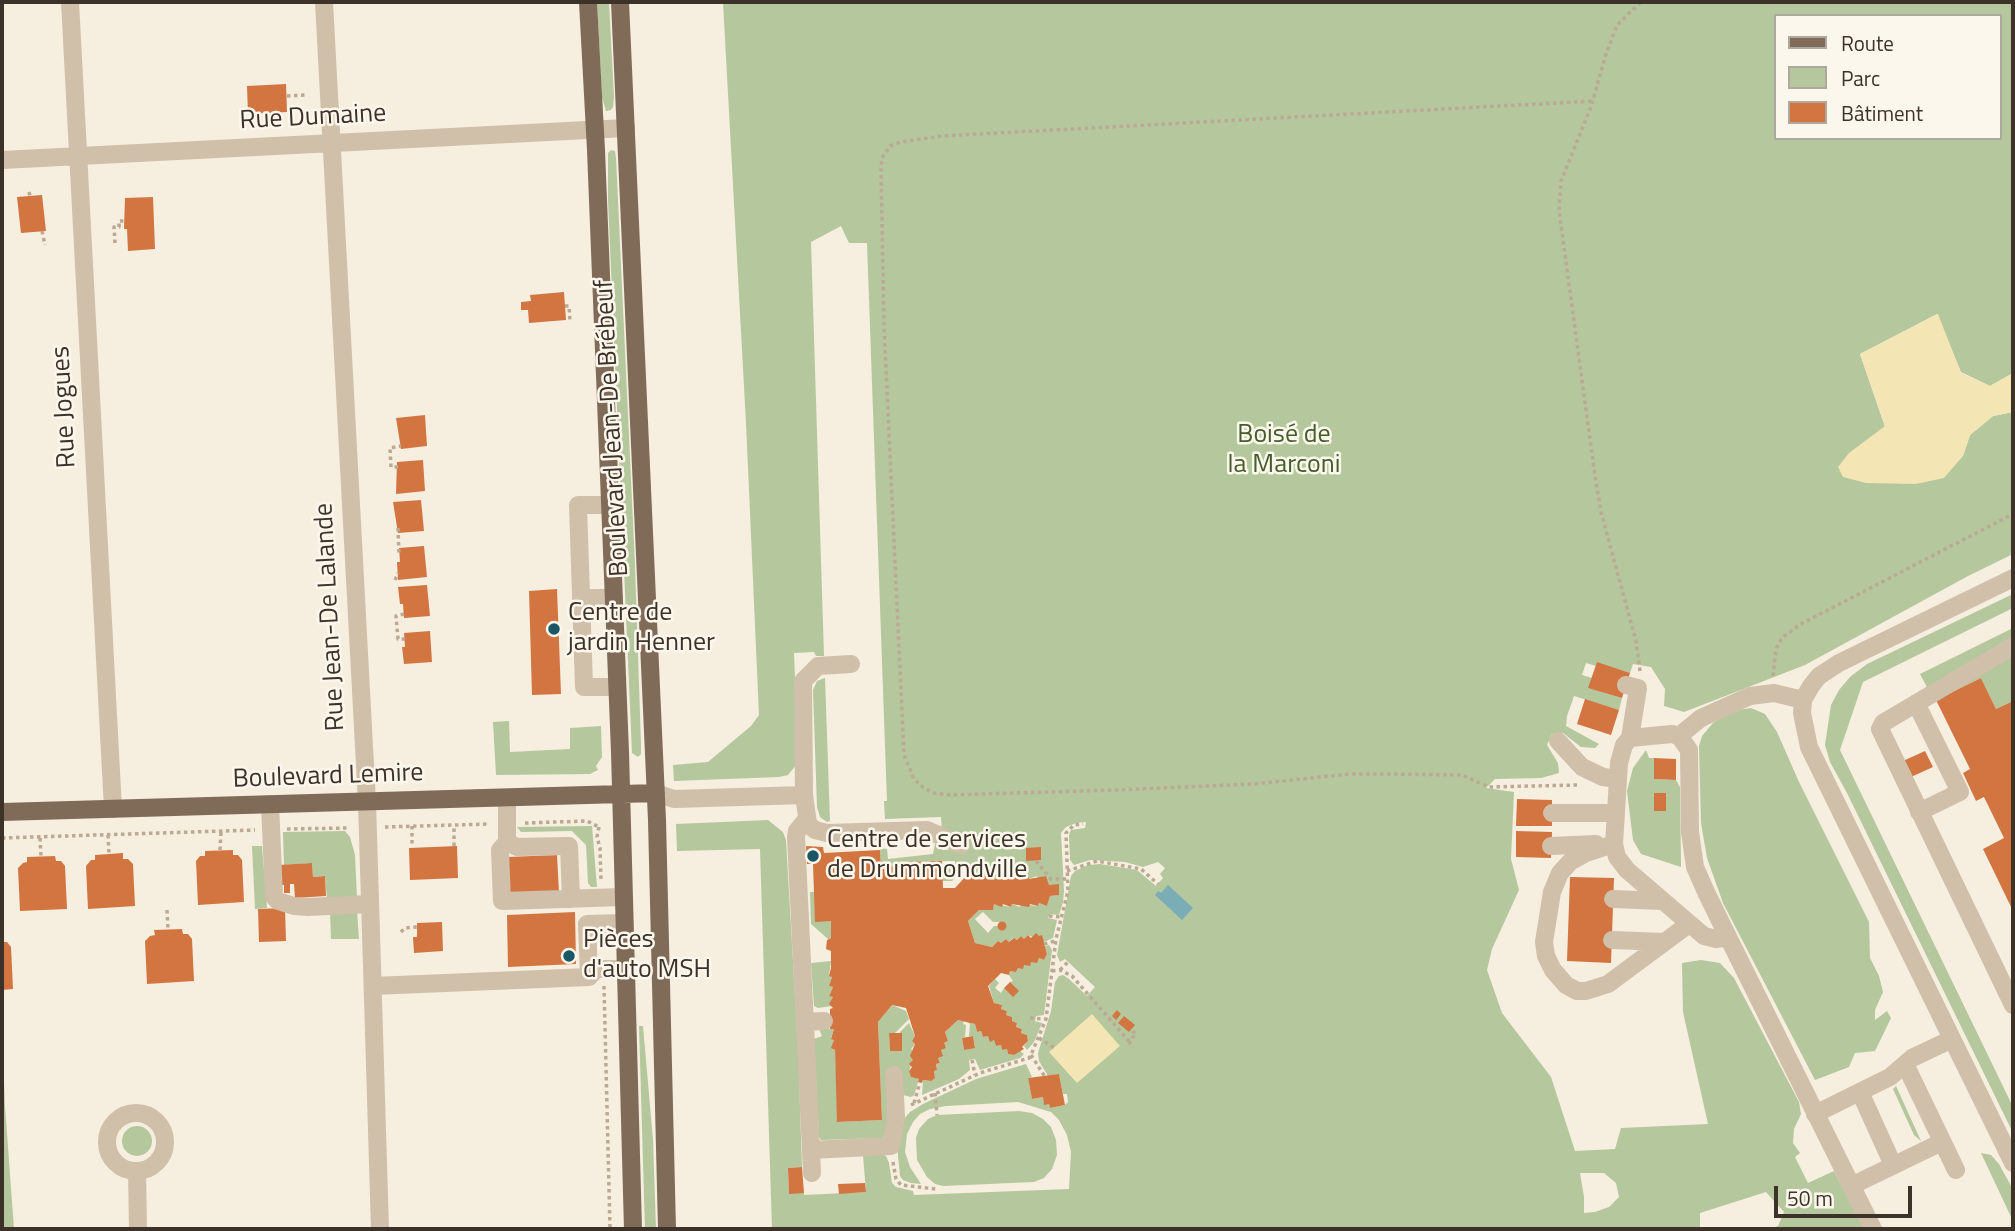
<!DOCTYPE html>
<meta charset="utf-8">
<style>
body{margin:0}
#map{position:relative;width:2015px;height:1231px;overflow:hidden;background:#f6eedf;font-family:"Titillium Web",sans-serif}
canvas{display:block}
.frame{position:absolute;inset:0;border:4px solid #3c322a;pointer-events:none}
.legend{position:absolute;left:1774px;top:14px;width:228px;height:126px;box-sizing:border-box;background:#fcf7ed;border:2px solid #afa89f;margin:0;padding:9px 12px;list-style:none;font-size:21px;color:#3c322a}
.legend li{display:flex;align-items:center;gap:14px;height:35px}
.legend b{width:35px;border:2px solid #afa89f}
.scale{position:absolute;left:1774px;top:1186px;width:138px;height:32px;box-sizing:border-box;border:4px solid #3c322a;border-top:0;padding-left:9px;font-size:21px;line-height:24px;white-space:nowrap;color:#3c322a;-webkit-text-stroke:5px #fcf7ed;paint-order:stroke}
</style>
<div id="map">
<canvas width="2015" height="1231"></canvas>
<div class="frame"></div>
<ul class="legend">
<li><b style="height:9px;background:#806b59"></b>Route</li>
<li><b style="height:19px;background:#b4c79d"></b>Parc</li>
<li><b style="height:19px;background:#d27541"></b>Bâtiment</li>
</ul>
<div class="scale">50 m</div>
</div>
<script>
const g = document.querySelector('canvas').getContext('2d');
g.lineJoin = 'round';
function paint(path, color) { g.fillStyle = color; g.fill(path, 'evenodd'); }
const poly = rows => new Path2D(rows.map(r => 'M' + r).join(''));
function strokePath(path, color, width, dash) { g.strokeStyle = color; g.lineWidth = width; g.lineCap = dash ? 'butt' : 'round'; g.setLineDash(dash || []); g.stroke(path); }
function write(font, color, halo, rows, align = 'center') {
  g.font = font + ' "Titillium Web",sans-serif'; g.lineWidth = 5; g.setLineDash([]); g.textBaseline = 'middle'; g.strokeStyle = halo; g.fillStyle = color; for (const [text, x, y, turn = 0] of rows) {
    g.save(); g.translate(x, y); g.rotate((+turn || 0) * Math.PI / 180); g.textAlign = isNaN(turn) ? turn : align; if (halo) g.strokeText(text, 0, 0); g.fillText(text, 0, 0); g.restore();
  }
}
paint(poly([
 [597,2,609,2,614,97,613,107,611,110,606,111,602,97],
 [723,2,2013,2,2013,373,1990,386,1961,372,1937,314,1860,354,1885,427,1877,434,1963,456,1970,435,1993,416,2013,412,2013,554,1968,576,1805,665,1684,712,1664,706,1665,689,1651,667,1633,664,1630,673,1597,663,1596,666,1586,663,1582,675,1592,678,1589,688,1622,698,1619,710,1574,696,1567,716,1566,726,1599,744,1595,748,1581,747,1563,733,1552,734,1547,745,1558,763,1559,773,1541,778,1495,779,1486,788,1514,792,1511,859,1519,890,1492,949,1487,970,1502,1013,1551,1077,1575,1151,1615,1149,1621,1128,1708,1124,1683,1012,1682,963,1701,960,1720,963,1734,978,1799,1102,1801,1114,1794,1129,1793,1143,1800,1153,1795,1157,1808,1183,1834,1171,1864,1229,1770,1229,1778,1226,1784,1212,1766,1192,1700,1213,1700,1229,772,1229,760,849,677,851,676,824,768,820,783,832,786,840,798,1048,802,1167,788,1168,789,1193,804,1193,804,1195,866,1192,863,1155,881,1154,886,1156,889,1163,892,1183,896,1187,913,1191,914,1195,1069,1189,1071,1152,1067,1135,1059,1120,1051,1112,1018,1102,946,1106,930,1109,920,1114,913,1122,907,1134,905,1152,910,1167,921,1184,911,1183,903,1180,900,1176,897,1146,902,1121,910,1112,923,1104,976,1079,1026,1064,1032,1077,1028,1078,1032,1099,1043,1097,1044,1104,1049,1104,1050,1108,1065,1105,1068,1102,1067,1094,1063,1094,1059,1074,1048,1076,1039,1061,1038,1053,1051,1011,1055,982,1059,976,1063,975,1069,979,1087,996,1095,987,1065,959,1060,962,1057,955,1071,876,1075,871,1088,865,1100,864,1137,870,1156,886,1163,878,1160,874,1165,868,1158,862,1143,867,1125,862,1090,860,1074,865,1070,860,1069,835,1071,830,1085,828,1086,822,1076,823,1066,827,1061,833,1064,891,1063,902,1059,915,1050,914,1048,918,1057,920,1053,938,1044,942,1028,935,1024,939,1021,936,1017,940,1013,938,1009,942,1006,939,1001,943,998,941,992,947,975,943,968,921,979,910,993,910,994,904,1011,907,1012,904,1020,907,1021,904,1038,906,1039,903,1047,906,1050,896,1059,895,1059,885,1049,885,1045,876,1038,879,1037,876,1029,879,1027,876,1019,880,1017,877,993,880,990,875,970,875,969,866,965,866,952,881,943,881,942,868,955,867,955,861,899,862,898,866,881,867,880,848,887,849,888,859,933,854,935,844,942,843,942,850,964,849,942,831,941,817,885,819,884,801,887,801,867,243,849,243,841,226,811,242,824,656,816,656,814,652,794,653,798,754,797,764,788,775,779,777,674,781,673,765,708,762,751,726,759,715,746,423],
 [1775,16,1999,16,1999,138,1775,138],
 [983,912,993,922,1004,922,1006,928,1000,930,998,926,994,926,988,933,975,919],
 [1580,1173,1604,1173,1616,1183,1619,1197,1609,1207,1595,1212,1584,1213,1584,1197],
 [611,150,615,151,616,158,635,565,641,745,641,754,638,757,632,753,608,200,608,153],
 [2013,594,2013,608,1863,682,1840,750,2013,1107,2013,1133,1847,793,1830,762,1825,745,1831,705,1839,690,1850,677,1867,664],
 [2013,628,2013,640,1929,691,1920,674],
 [2013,652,2013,701,1996,709,1981,678,1936,700],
 [825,678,830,821,827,822,820,817,817,807,813,690,817,681],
 [1751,708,1765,714,1777,732,1799,782,1869,922,1870,958,1879,976,1883,992,1875,1010,1875,1020,1887,1011,1891,1018,1875,1051,1855,1053,1849,1067,1815,1080,1723,903,1707,858,1701,823,1699,746,1702,736,1713,723,1731,711],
 [509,721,510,752,570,749,570,728,601,726,602,757,596,766,598,770,590,774,496,775,493,722],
 [1646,750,1649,758,1654,758,1654,779,1676,780,1680,787,1681,867,1641,854,1633,840,1627,791,1633,768],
 [592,826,597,887,591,887,588,883,586,845,572,831,521,832,517,827],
 [345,831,350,837,355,855,357,898,327,899,325,876,313,877,312,863,284,865,283,832],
 [252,846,262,846,267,908,255,909],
 [810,892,814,892,831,921,831,938,828,939,811,924],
 [330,911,357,911,359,939,331,939],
 [1049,945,1052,950,1044,1015,1036,1016,1035,1021,1042,1023,1034,1042,1027,1050,1024,1046,1028,1041,1027,1035,1021,1033,1022,1029,1016,1027,1017,1023,1012,1021,1012,1017,1006,1015,1007,1011,1001,1009,1002,1005,994,1003,989,986,995,979,999,983,995,988,1001,993,1004,988,1013,996,1010,982,1013,981,1009,975,1010,971,1016,972,1018,968,1039,958,1044,960,1047,954,1045,946],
 [831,961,829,975,832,977,829,986,833,987,829,995,833,997,830,1004,832,1006,818,1008,814,1006,811,963],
 [892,1005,906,1011,909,1019,895,1033,889,1033,890,1051,902,1050,902,1033,899,1033,909,1023,915,1036,912,1041,915,1044,911,1049,914,1052,913,1060,909,1071,912,1077,919,1079,914,1095,911,1097,903,1095,890,1105,886,1135,882,1138,821,1140,819,1137,814,1039,822,1036,819,1029,834,1029,831,1038,834,1040,832,1048,835,1050,838,1122,882,1120,878,1022],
 [958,1020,964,1021,963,1024,966,1025,965,1037,962,1038,964,1050,975,1047,973,1036,969,1036,970,1024,967,1022,975,1024,977,1032,981,1031,983,1037,988,1036,994,1040,996,1046,1001,1045,1002,1050,1007,1049,1008,1054,1014,1055,1019,1050,1024,1054,1020,1058,980,1070,975,1059,969,1060,970,1070,959,1079,922,1095,923,1080,930,1081,935,1077,934,1071,937,1070,936,1064,940,1063,938,1058,944,1043,948,1041,945,1032],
 [639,1026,643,1026,653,1140,656,1229,645,1229],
 [2,1027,5,1106,14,1229,2,1229],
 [1896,1086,1921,1141,1914,1135,1893,1089],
 [1019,1111,1032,1113,1043,1119,1051,1127,1056,1140,1057,1155,1052,1169,1044,1178,1034,1182,943,1186,935,1184,927,1177,917,1160,916,1138,919,1129,928,1119,937,1115],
 '122 1141a15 15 0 1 1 30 0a15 15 0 1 1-30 0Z',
 [1981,1153,1991,1155,1999,1164,2010,1184,2013,1191,2013,1221]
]), '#b4c79d');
paint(poly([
 [1938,314,1961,373,1990,386,2013,373,2013,412,1993,416,1970,435,1963,456,1944,478,1916,484,1866,483,1843,477,1838,467,1849,453,1885,426,1860,354],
 [1092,1014,1120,1046,1077,1083,1049,1052]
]), '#f3e5b4');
paint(poly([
 [1168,885,1193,908,1182,920,1155,895,1158,891,1161,893]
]), '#7badb6');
paint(poly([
 [286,84,287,112,248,114,247,86],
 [42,195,46,231,21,233,17,197],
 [153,197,155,249,128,251,127,229,124,229,125,198],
 [564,292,566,320,529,323,528,310,521,310,521,302,531,301,530,295],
 [425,415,427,446,401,449,396,418],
 [423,460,425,491,396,494,397,462],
 [421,500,424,531,398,533,393,502],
 [424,546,427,577,398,580,397,562,400,562,399,548],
 [427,585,430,616,404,618,403,604,400,604,398,587],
 [557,589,561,694,532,695,529,591],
 [430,631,432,662,404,664,402,647,405,647,404,633],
 [1597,662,1630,673,1622,698,1588,688],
 [1981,678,1996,709,2013,701,2013,911,1983,849,2004,838,1984,797,1976,801,1963,773,1970,769,1936,700],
 [1585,699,1619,710,1611,735,1577,724],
 [1925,751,1933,767,1911,777,1903,761],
 [1654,758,1676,759,1676,780,1654,779],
 [1654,793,1666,793,1666,811,1654,811],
 [1517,799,1552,800,1552,826,1516,826],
 [1516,831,1552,832,1551,858,1516,857],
 [457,846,458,878,410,880,409,848],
 [806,846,823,847,824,853,880,850,881,867,898,866,899,862,942,861,943,888,955,888,966,876,990,875,993,880,1001,877,1003,880,1018,877,1019,880,1028,876,1029,879,1046,876,1049,885,1059,884,1059,895,1050,896,1047,906,1039,903,1038,906,1030,904,1029,907,1012,904,1011,907,1003,904,1002,907,994,904,993,910,979,910,968,921,975,943,992,947,998,941,1001,943,1006,939,1009,942,1014,938,1017,940,1021,936,1024,939,1028,935,1031,938,1036,933,1039,936,1042,935,1047,954,1044,960,1039,958,1037,963,1031,962,1030,966,1024,965,1023,969,1018,968,1016,972,1010,971,1009,975,1001,973,988,986,994,1003,1002,1005,1001,1009,1007,1011,1006,1015,1012,1017,1012,1021,1017,1023,1016,1027,1022,1029,1021,1033,1027,1035,1028,1041,1022,1047,1024,1049,1014,1055,1008,1054,1007,1049,1002,1050,1001,1045,996,1046,994,1040,990,1042,988,1036,983,1037,981,1031,977,1032,975,1024,958,1020,945,1032,948,1041,944,1043,946,1048,941,1050,943,1056,938,1058,940,1063,936,1064,937,1070,934,1071,935,1078,931,1081,923,1080,922,1083,918,1082,919,1079,911,1077,909,1071,912,1067,909,1064,913,1060,910,1056,915,1044,912,1041,915,1036,906,1008,892,1005,878,1022,882,1120,837,1122,835,1050,831,1048,834,1040,831,1039,834,1029,830,1029,830,1009,833,1008,829,1004,833,997,829,996,833,987,829,986,832,977,829,976,831,968,831,951,826,949,827,940,831,938,831,921,815,922,813,864,807,864],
 [1041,847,1041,860,1026,861,1026,848],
 [233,850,233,855,238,855,242,860,244,902,198,905,196,861,200,856,205,856,205,851],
 [123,853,123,859,128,859,133,864,135,906,88,909,86,866,91,860,95,860,95,855],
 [557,855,559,893,510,895,508,857],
 [55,856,56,861,61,861,65,866,67,909,20,911,18,868,23,863,27,862,27,857],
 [312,863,313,877,325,876,326,896,295,898,294,884,290,884,290,893,284,893,284,885,280,885,279,865],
 [1570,877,1614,878,1611,963,1567,961],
 [285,908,286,941,259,942,258,909],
 [575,912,576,964,508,967,507,915],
 '997.5 926a4.5 4.5 0 1 1 9 0a4.5 4.5 0 1 1-9 0Z',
 [442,922,443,951,414,953,413,937,417,937,417,923],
 [182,929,183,934,188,934,192,939,194,981,147,984,145,941,150,936,155,935,154,930],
 [2,942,7,942,11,947,13,989,2,990],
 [1010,982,1019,991,1013,997,1004,988],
 [1117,1010,1121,1014,1116,1020,1112,1016],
 [1124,1016,1135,1025,1129,1032,1118,1023],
 [889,1033,902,1033,902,1051,890,1051],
 [973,1036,975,1048,964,1050,962,1038],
 [1059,1074,1065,1105,1050,1108,1049,1104,1044,1105,1043,1097,1032,1099,1028,1078],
 [802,1167,804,1193,789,1194,788,1168],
 [865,1183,866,1192,839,1194,838,1184]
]), '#d27541');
strokePath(poly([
 [287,96,305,95],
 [29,192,30,196],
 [42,231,45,245],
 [115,243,114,227,119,227,119,221,124,221],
 [565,306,569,306,570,322],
 [398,467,391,467,390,448,401,446],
 [398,528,399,554],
 [395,580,398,573],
 [404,614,396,616,398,639,405,639],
 [1640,671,1636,641,1601,512,1595,476,1559,210,1561,181,1591,107,1606,54,1617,25,1641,2],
 [1773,676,1776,649,1782,638,1799,625,2013,514],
 [1577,785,1489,787,1462,775,1387,774,1349,774,1254,784,1113,790,950,795,934,793,924,788,914,779,904,755,884,325,881,169,882,158,890,146,901,142,942,136,1593,101],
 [525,823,587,821,599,827],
 [412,826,412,847],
 [385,827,490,824],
 [599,827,597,837,600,848,601,880],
 [287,829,350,828],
 [108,835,109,854],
 [2,838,255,830],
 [40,838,41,857],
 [454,846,454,825],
 [220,850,221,832],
 [1036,861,1051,879,1067,879],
 [1067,871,1097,861,1141,869,1158,884],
 [167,910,168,929],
 [1049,916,1061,917],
 [401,932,405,928,417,927],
 [1044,944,1055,941],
 [1060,970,1068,962],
 [1052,971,1060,970,1072,976,1129,1041,1136,1034,1131,1030],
 [604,986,610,1229],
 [1030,1018,1046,1019],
 [1039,1038,1054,1048],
 [1129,1041,1133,1047],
 [1031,1055,1045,1077],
 [972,1060,975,1075],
 [935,1093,937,1115],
 [914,1103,920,1082],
 [911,1105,980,1073,1029,1058,1031,1055,1046,1019,1056,939,1068,891,1066,833,1074,825,1083,824],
 [893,1162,896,1179,901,1185,936,1189]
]), '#bca993', 3.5, [3.5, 3.5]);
strokePath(poly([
 [70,2,113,809],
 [324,2,367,802,380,1229],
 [2,160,626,128],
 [610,505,578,505,584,687,617,687],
 [2013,578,1839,663,1819,676,1811,686,1803,700,1802,713,1809,747,2013,1163],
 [582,598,614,598],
 [2013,646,1883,723,1880,729,2013,1005],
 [851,664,818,666,803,681,804,795,808,824,815,830,827,833,927,830,961,845],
 [1626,685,1638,688,1630,738],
 [1916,703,1960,792,1919,812],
 [1679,736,1701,718,1750,696,1774,693,1803,700],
 [1558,741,1582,767,1603,777,1618,779],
 [656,793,674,799,804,795],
 [507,798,507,842,500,850,502,901,623,897],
 [270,804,274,897,278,901,294,906,308,907,370,904],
 [1552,813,1616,813],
 [806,820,797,831,796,837,811,1150,891,1146,896,1117,894,1075],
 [507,842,517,847,569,846,571,899],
 [1614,844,1586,853,1570,862,1560,873,1552,892,1544,942,1546,956,1553,970,1566,985,1577,991,1586,991,1608,984,1689,924],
 [1551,846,1596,844],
 [1613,899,1663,901],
 [624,923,587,924,589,977,596,969,625,969],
 [1728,937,1716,939,1704,936,1627,870,1617,857,1614,844,1619,763,1624,745,1630,738,1672,734,1679,736,1689,750,1690,832,1695,867,1706,892,1728,937,1873,1229],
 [1612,940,1665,942],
 [373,986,589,977],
 [805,1022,824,1021],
 [1905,1064,1956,1170],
 [1860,1092,1893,1165],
 '107 1142a29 29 0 1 1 58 0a29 29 0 1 1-58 0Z',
 [1815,1114,1890,1077,1912,1058,1952,1039],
 [811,1150,812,1173],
 [137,1171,138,1229],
 [1851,1186,1942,1142]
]), '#d0bfa9', 18);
strokePath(poly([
 [588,2,596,150,620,752,633,1229],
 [620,2,657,820,667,1229],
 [2,812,656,793]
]), '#806b59', 18);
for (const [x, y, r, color] of [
 [554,629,7,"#1a5663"],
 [813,856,7,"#1a5663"],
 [569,956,7,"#1a5663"]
]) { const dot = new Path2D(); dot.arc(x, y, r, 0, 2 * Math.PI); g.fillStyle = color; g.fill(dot); strokePath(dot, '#fcf7ed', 2.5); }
write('26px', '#3c322a', '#fcf7ed', [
 ["Rue Dumaine",313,118,-3],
 ["Rue Jogues",65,407,-93],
 ["Boulevard Jean-De Brébeuf",613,428,-93],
 ["Rue Jean-De Lalande",331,617,-93],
 ["Boulevard Lemire",328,777,-2]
]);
write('26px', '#455d2a', '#fcf7ed', [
 ["Boisé de",1284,436],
 ["la Marconi",1284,466]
]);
write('26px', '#3c322a', '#fcf7ed', [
 ["Centre de",568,614],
 ["jardin Henner",568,644],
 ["Centre de services",827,841],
 ["de Drummondville",827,871],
 ["Pièces",583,941],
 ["d'auto MSH",583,971]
], 'left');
</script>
